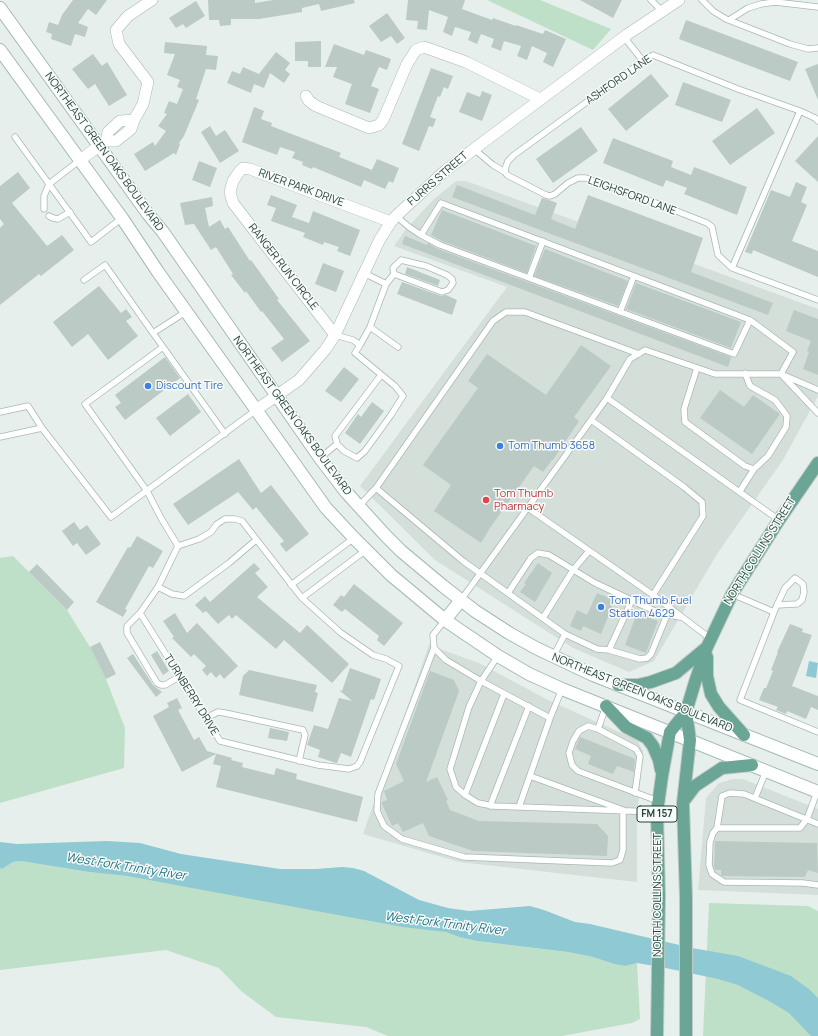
<!DOCTYPE html>
<style>
body{margin:0}
canvas{display:block;background:#e6efeb}
</style>
<canvas width="818" height="1036"></canvas>
<script>
const g = document.querySelector('canvas').getContext('2d');
g.lineJoin = 'round';
function paint(path, color) { g.fillStyle = color; g.fill(path, 'evenodd'); }
const poly = rows => new Path2D(rows.map(r => 'M' + r).join(''));
function strokePath(path, color, width, dash) { g.strokeStyle = color; g.lineWidth = width; g.lineCap = dash ? 'butt' : 'round'; g.setLineDash(dash || []); g.stroke(path); }
function write(font, color, halo, rows, align = 'center') {
  g.font = font + ' Manrope,sans-serif'; g.lineWidth = 3; g.setLineDash([]); g.textBaseline = 'middle'; g.strokeStyle = halo; g.fillStyle = color; for (const [text, x, y, turn = 0] of rows) {
    g.save(); g.translate(x, y); g.rotate((+turn || 0) * Math.PI / 180); g.textAlign = isNaN(turn) ? turn : align; if (halo) g.strokeText(text, 0, 0); g.fillText(text, 0, 0); g.restore();
  }
}
paint(poly([
 [456,181,466,181,818,309,818,396,783,460,717,554,654,661,629,672,573,648,435,560,360,486,507,287,394,246,406,229,434,199],
 [429,645,479,663,548,700,637,740,643,751,637,817,637,882,459,862,363,834],
 [733,779,743,779,818,809,818,895,698,890,706,798,719,783]
]), '#d4dfda');
paint(poly([
 [487,0,540,0,611,29,593,50],
 [13,556,67,610,90,647,106,679,125,728,124,768,0,803,0,558],
 [21,861,89,872,127,876,446,932,459,937,477,941,568,952,593,957,614,964,625,966,637,963,640,1019,632,1023,562,1036,388,1036,366,1027,276,1017,241,991,219,968,166,950,0,970,0,868,2,869,13,862],
 [709,903,808,906,818,911,818,1036,703,1036]
]), '#bfe0c8');
paint(poly([
 [809,661,818,663,816,678,806,676],
 [107,841,140,843,181,854,280,869,316,869,342,867,353,868,364,871,419,900,448,908,469,911,530,906,544,910,575,922,590,924,692,948,738,956,791,976,810,990,818,998,818,1036,811,1036,789,1013,769,1001,738,985,718,979,661,967,637,963,625,966,614,964,593,957,568,952,477,941,459,937,446,932,403,927,127,876,89,872,21,861,13,862,2,869,0,868,0,842,17,844]
]), '#8ec9d4');
paint(poly([
 [73,0,107,0,96,15,88,9,78,23,88,27,85,37,75,34,71,46,51,39,52,34,46,32,49,22,58,25,62,15],
 [208,0,255,0,255,3,273,0,354,0,355,3,321,11,319,4,302,8,302,12,296,13,259,19,231,19,231,25,220,26,219,20,209,20],
 [408,0,465,0,462,9,492,20,493,18,516,26,516,25,543,34,545,30,566,39,553,67,543,62,547,53,532,46,527,60,517,56,521,46,504,41,501,51,491,47,494,39,481,34,477,44,468,40,471,32,455,27,452,36,443,32,448,17,429,10,427,30,417,29,418,21,406,20],
 [580,0,622,0,613,18],
 [196,1,205,16,186,28,183,24,176,28,169,18],
 [387,13,405,38,397,44,391,36,381,42,369,26],
 [686,20,798,62,790,81,679,39],
 [321,41,321,67,308,67,308,61,295,61,295,42],
 [165,42,207,46,206,55,218,56,216,70,206,69,196,99,199,100,184,136,179,143,180,144,176,155,174,153,145,171,134,154,153,142,155,146,166,131,158,126,167,114,164,113,169,101,177,104,183,89,177,87,180,80,167,75,175,54,164,53],
 [334,44,364,55,366,50,391,59,387,70,379,67,371,86,379,89,370,113,345,104,352,84,333,77,337,67,325,67],
 [276,52,290,63,285,70,290,74,284,83,270,73,264,88,254,84,251,93,227,83,232,71,240,74,243,67,259,74],
 [93,54,102,66,107,62,127,95,109,106,95,84,88,89,72,69],
 [818,64,818,100,805,69],
 [431,68,453,76,448,89,444,87,440,97,438,96,430,117,436,119,433,127,429,126,419,151,402,144],
 [651,74,669,96,626,131,608,109],
 [683,82,731,100,722,122,675,105],
 [482,91,492,95,482,121,459,112,467,92,480,97],
 [254,107,264,111,261,119,272,123,271,126,341,153,339,157,372,170,377,159,399,168,393,183,389,181,385,189,364,180,361,187,313,167,312,169,302,165,303,162,292,158,295,152,280,147,277,155,242,142],
 [757,108,775,133,730,165,712,141],
 [210,126,216,136,225,130,239,151,220,163,201,132],
 [581,127,598,151,553,183,536,159],
 [818,136,818,182,795,161],
 [613,138,673,161,671,167,691,175,694,167,747,187,737,215,684,194,687,188,666,180,663,187,603,163],
 [199,161,217,168,210,187,192,180],
 [18,172,30,188,12,203,47,246,62,235,74,250,41,276,39,274,0,305,0,228,4,224,0,219,0,186],
 [796,182,807,187,801,202,807,205,792,241,818,251,818,277,753,250,752,254,745,252,771,190,790,197],
 [457,185,535,215,542,198,549,200,557,203,551,219,575,229,588,195,703,238,691,272,773,303,768,315,452,197],
 [271,195,297,205,292,217,309,223,313,211,360,230,350,256,337,251,339,247,324,242,323,245,303,237,305,233,271,221,276,208,267,205],
 [212,197,213,206,205,208,209,227,220,220,225,229,228,227,250,261,251,260,264,278,279,299,277,300,310,341,282,362,271,348,284,339,262,311,261,312,246,291,245,293,231,275,233,274,216,247,211,250,194,224,185,225,180,203],
 [442,210,536,246,527,273,442,241,431,235],
 [405,236,427,245,428,243,438,249,728,356,731,358,728,367,402,244],
 [545,249,628,281,618,306,534,276],
 [323,263,344,271,336,292,315,284],
 [407,267,440,280,438,286,405,274],
 [402,282,441,296,446,295,457,300,452,315,397,294],
 [636,283,741,322,731,348,626,309],
 [99,286,121,313,126,309,132,317,126,321,138,336,108,360,88,334,72,347,53,322],
 [794,310,818,319,818,375,803,369,809,352,807,351,811,341,786,331],
 [581,345,611,366,574,417,579,421,553,460,552,460,543,472,534,466,490,528,481,543,434,511,451,485,423,465,478,388,468,381,487,354,546,395],
 [165,357,180,378,125,420,115,407,121,403,115,395],
 [344,367,359,379,341,402,325,391],
 [720,390,744,407,753,395,780,414,752,454,700,418],
 [188,394,201,412,170,436,156,418],
 [372,402,384,411,360,444,345,433,358,414,361,417],
 [239,459,261,493,271,485,309,534,286,552,280,544,284,541,268,522,256,507,253,510,238,492,188,525,173,504],
 [74,522,80,530,87,525,101,544,86,555,77,543,73,546,62,531],
 [137,536,163,551,153,568,149,566,125,609,127,610,123,617,96,602,128,547,130,548],
 [254,563,260,569,255,573,268,587,257,597,300,633,307,625,349,664,332,683,284,640,276,649,236,615,232,619,229,615,218,624,206,611,203,613,195,605,205,596,210,602],
 [538,563,552,573,535,602,520,592,526,584,524,583],
 [37,564,74,602,67,610,29,572],
 [354,584,403,623,384,646,377,640,379,636,345,609,342,612,333,605,341,595,344,597],
 [597,593,615,600,601,634,583,626,581,631,570,626,577,610,587,615],
 [175,613,187,633,197,623,238,666,224,679,220,674,216,678,211,672,207,676,202,670,206,666,194,654,191,657,172,638,174,637,163,621],
 [637,613,658,621,646,653,625,645],
 [790,624,803,629,802,632,812,635,792,686,818,696,818,710,811,707,806,719,787,711,786,714,776,710,778,707,759,700,764,688,766,688,773,671,771,670,778,652,777,652],
 [100,642,116,674,106,679,90,647],
 [157,651,169,671,163,675,151,655],
 [133,654,153,685,162,692,156,697,127,658],
 [350,668,381,679,374,700,371,699,351,757,341,753,337,763,336,763,318,757,320,750,307,745,314,725,328,729,339,698,352,701,339,690,342,691],
 [249,670,317,685,315,692,318,693,313,712,239,695,243,676],
 [430,671,454,680,459,691,426,782,437,777,448,800,446,801,450,810,479,821,597,824,608,836,607,856,473,851,429,836,423,823,403,832,398,823,392,826,382,804,382,802,387,800,384,791,404,781,396,764],
 [177,698,182,708,178,710,194,740,199,737,207,751,232,758,231,760,243,763,242,767,274,775,276,768,297,774,296,779,363,797,357,822,216,787,221,766,213,764,216,754,182,772,153,716,169,707,167,703],
 [270,728,289,732,287,741,268,738],
 [580,737,635,759,634,772,617,766,613,774,588,764,591,756,575,749],
 [715,841,817,843,818,873,808,870,805,877,722,876,721,875,721,870,715,870,714,867]
]), '#bbcac4');
const lane = poly([
 [651,0,662,11],
 [702,0,713,11,726,19,790,44,808,49,818,48],
 [729,20,748,8,761,4,775,2,818,7],
 [624,37,643,61],
 [800,111,732,268,818,300],
 [15,137,91,242,122,218],
 [474,149,493,165,505,172,507,175,546,195,550,196,555,194,568,183,578,178,586,178,638,196,707,223,712,227,718,255,732,268],
 [505,172,506,166,508,161,514,155,643,61,653,55,738,89,800,111,815,118,818,121],
 [44,209,44,196,49,184,80,160],
 [49,216,53,218,58,219,70,212],
 [396,216,409,227,421,235,441,203,750,320,734,354,440,245,421,235],
 [364,273,386,284],
 [529,278,543,241],
 [84,280,105,265,153,333],
 [620,312,634,276],
 [750,320,793,352,781,374],
 [370,327,398,347],
 [335,335,353,340,360,345,355,353,395,386,403,396,391,415,365,451,357,458,344,451,337,444,335,436,381,375],
 [360,345,370,327,386,284,394,274,393,268,401,260,426,266,447,275,452,279,453,283,448,290,442,292,394,274],
 [163,347,225,434],
 [697,368,684,409,685,422,745,466,754,469,768,456,786,427,787,416,775,400,750,386,745,373],
 [783,376,818,413],
 [607,398,779,520],
 [0,412,28,406,42,428,111,517,256,410],
 [591,420,684,487,702,502,703,516,653,595],
 [0,437,42,428],
 [320,458,337,444],
 [376,488,463,561,565,634,553,657],
 [740,491,754,469],
 [359,506,376,488,493,321,506,312,525,312,639,354],
 [528,508,653,595,711,639],
 [225,519,235,519,242,521,302,598,341,633,373,655,386,659,399,666,360,762,357,766,349,769,318,765,220,741,140,613,158,587,178,546,199,539,211,532,217,524,225,519],
 [178,546,161,518,147,491,85,404,163,347,153,333,187,311],
 [291,585,354,538],
 [158,587,172,594,184,596,229,563,256,540],
 [508,593,531,558,538,553,549,555,595,583,659,613,680,617],
 [732,594,774,612],
 [302,598,366,550],
 [461,600,607,398,630,359,645,350,715,374,781,374,818,390],
 [777,605,797,604,802,600,804,592,803,584,795,578,785,588,777,605,774,612,740,700,818,732],
 [140,613,127,626,127,633,157,683,161,685,165,685,179,677],
 [543,618,573,570,589,551],
 [445,620,433,635,434,648,378,794,377,811,384,826,402,839,464,857,612,863,620,860,623,850,623,810,530,776],
 [565,634,597,649,609,650,632,600],
 [434,648,446,660,481,681,550,718],
 [609,650,640,659,647,658,651,654,667,615],
 [498,656,481,681,469,707,450,769,456,787,465,795,478,803,493,806,657,812],
 [606,706,598,729,588,726,579,731,573,741,569,753,572,765,578,771,658,801],
 [206,718,218,712,225,713,303,730,305,735,299,761],
 [598,729,636,749,640,756,635,793],
 [465,795,504,694],
 [755,798,766,771],
 [490,806,529,706],
 [519,807,550,718,562,689],
 [818,824,744,794,730,793,722,796,717,828,713,833,710,842,709,865,712,874,724,882,803,883,818,885],
 [717,828,800,828,807,819,817,792]
]);
const street = poly([
 [306,96,309,101,316,106,369,128,379,125,383,120,407,64,416,50,424,47,466,62,540,99],
 [106,141,108,132,120,121,134,120],
 [80,160,106,141,116,141,131,129,134,120,143,104,148,82,119,44,116,30,128,16,152,0],
 [335,335,233,203,230,192,233,181,239,172,243,168,250,169,391,222],
 [256,410,299,380,325,350,335,335,380,239,391,222,396,216,446,170,628,34,679,0]
]);
const secondary = poly([
 [0,8,148,214,163,232,320,458,346,492,386,536,401,551,443,586,475,611,509,633,536,648,593,675,818,764],
 [0,50,122,218,158,272,326,508,354,538,391,575,445,620,461,631,498,656,529,674,562,689,818,792],
 [445,620,461,600]
]);
const primary = poly([
 [707,657,707,676,711,694,719,707,744,735],
 [618,685,638,685,651,682,676,673,706,648],
 [606,706,626,727,647,738,653,746,659,760,661,770],
 [686,712,690,740,683,803,686,898,686,1036],
 [683,802,695,786,722,768,752,765],
 [657,1036,659,897,657,812,662,776,670,732,686,712,695,682,707,647,732,594,779,520,818,463]
]);
strokePath(lane, '#a8b8b2', 7);
strokePath(street, '#a8b8b2', 12);
strokePath(secondary, '#a4bbb3', 14);
strokePath(primary, '#c2cac8', 14);
strokePath(lane, '#fff', 5.5);
strokePath(street, '#fff', 11);
strokePath(secondary, '#fff', 12);
strokePath(primary, '#6aa596', 12);
for (const [x, y, r, color] of [
 [148,386,4,"#3f7fe0"],
 [500,446,4,"#3f7fe0"],
 [486,500,4,"#e0444e"],
 [601,607,4,"#3f7fe0"]
]) { const dot = new Path2D(); dot.arc(x, y, r, 0, 2 * Math.PI); g.fillStyle = color; g.fill(dot); strokePath(dot, '#f7fbf9', 1.5); }
for (const [x, y, w] of [
 [657,814,40]
]) { const box = new Path2D(); box.roundRect(x - w / 2, y - 8, w, 16, 3); g.fillStyle = '#f7fbf9'; g.fill(box); strokePath(box, '#24423a', 1); }
write('bold 10px', '#24423a', null, [
 ["FM 157",657,814]
]);
write('11px', '#24423a', '#f7fbf9', [
 ["ASHFORD LANE",619,80,-35],
 ["NORTHEAST GREEN OAKS BOULEVARD",104,152,54],
 ["FURRS STREET",438,179,-41],
 ["RIVER PARK DRIVE",301,188,20],
 ["LEIGHSFORD LANE",632,196,20],
 ["RANGER RUN CIRCLE",283,267,52],
 ["NORTHEAST GREEN OAKS BOULEVARD",292,416,54],
 ["NORTH COLLINS STREET",760,551,-58],
 ["NORTHEAST GREEN OAKS BOULEVARD",642,693,22],
 ["TURNBERRY DRIVE",191,695,58],
 ["NORTH COLLINS STREET",658,895,-90]
]);
write('11px', '#366cbe', '#f7fbf9', [
 ["Discount Tire",156,386],
 ["Tom Thumb 3658",508,446],
 ["Tom Thumb Fuel",609,601],
 ["Station 4629",609,614]
], 'left');
write('11px', '#be3a42', '#f7fbf9', [
 ["Tom Thumb",494,494],
 ["Pharmacy",494,507]
], 'left');
write('italic 12px', '#1c6f80', '#f7fbf9', [
 ["West Fork Trinity River",126,867,9],
 ["West Fork Trinity River",445,924,7]
]);
</script>
